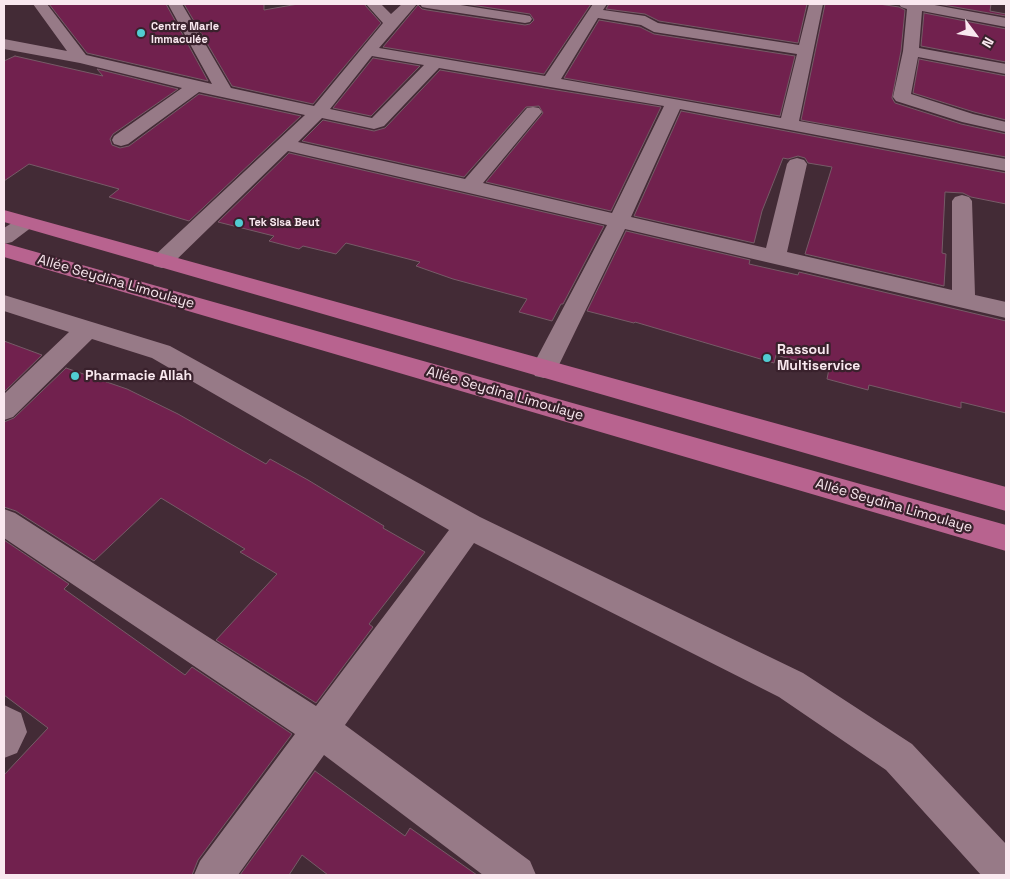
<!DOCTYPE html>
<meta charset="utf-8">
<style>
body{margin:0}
#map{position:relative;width:1010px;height:879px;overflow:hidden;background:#432b36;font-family:"Space Grotesk",sans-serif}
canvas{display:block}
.frame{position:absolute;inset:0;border:5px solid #f9e8ef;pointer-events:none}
.north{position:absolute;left:950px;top:10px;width:50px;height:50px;-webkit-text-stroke:4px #39212c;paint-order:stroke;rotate:121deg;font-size:14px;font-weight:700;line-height:20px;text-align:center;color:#f9e8ef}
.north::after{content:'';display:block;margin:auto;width:18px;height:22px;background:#f9e8ef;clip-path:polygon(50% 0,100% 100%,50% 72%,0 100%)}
</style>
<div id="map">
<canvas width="1010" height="879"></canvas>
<div class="frame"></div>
<div class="north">N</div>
</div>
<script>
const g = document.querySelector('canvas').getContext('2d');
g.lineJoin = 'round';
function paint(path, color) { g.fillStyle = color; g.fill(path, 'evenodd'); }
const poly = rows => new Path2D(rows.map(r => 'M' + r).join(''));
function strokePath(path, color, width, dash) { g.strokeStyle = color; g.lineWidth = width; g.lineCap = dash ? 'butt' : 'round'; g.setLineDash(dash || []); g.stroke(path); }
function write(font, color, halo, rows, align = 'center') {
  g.font = font + ' "Space Grotesk",sans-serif'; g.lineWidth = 4.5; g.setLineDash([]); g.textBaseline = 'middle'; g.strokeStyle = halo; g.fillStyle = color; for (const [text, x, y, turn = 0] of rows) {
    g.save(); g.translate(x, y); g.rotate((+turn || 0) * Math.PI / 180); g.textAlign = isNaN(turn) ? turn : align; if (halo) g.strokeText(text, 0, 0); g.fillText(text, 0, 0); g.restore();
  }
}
const building = poly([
 [49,4,166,4,208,81,87,53,49,4],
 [184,4,264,4,264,10,298,4,364,4,381,23,313,104,232,86,184,4],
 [465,4,591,4,544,74,383,47,418,5,422,9,427,10,525,25,530,24,534,20,530,14,465,4],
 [609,4,807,4,798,43,659,21,645,14,606,9,609,4],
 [825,4,879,4,899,7,905,10,901,51,892,98,895,103,961,124,1006,134,1006,157,801,120,825,4],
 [938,4,991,4,990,11,1006,14,1006,16,938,4],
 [924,13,1006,29,1006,62,921,46,924,13],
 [599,20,640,27,654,34,795,56,780,116,564,78,599,20],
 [15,56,103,76,97,69,178,89,113,134,110,139,112,145,120,148,129,146,199,94,301,116,189,221,109,197,119,189,29,164,4,181,4,61,15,56],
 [373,58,420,66,371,116,333,108,373,58],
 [919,59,1006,76,1006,120,974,112,913,93,919,59],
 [440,70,550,89,661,107,611,211,486,182,543,113,539,106,526,107,464,177,302,141,323,120,374,131,385,128,440,70],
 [681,111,1006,173,1006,204,971,197,963,193,945,192,942,253,946,254,944,286,805,254,832,167,808,163,805,158,798,156,788,159,783,158,762,211,754,243,634,216,681,111],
 [289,153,604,226,563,304,561,304,552,321,519,312,527,299,453,279,416,266,420,262,346,243,336,254,303,246,299,249,269,241,274,236,218,222,289,153],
 [626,231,750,260,749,264,798,275,799,272,1006,321,1006,413,961,402,961,408,869,385,868,390,827,379,829,369,776,355,774,363,635,322,634,323,587,311,626,231],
 [4,341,42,355,4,392,4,341],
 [66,368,127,389,178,414,266,464,270,459,308,480,384,526,383,528,425,552,369,624,373,627,316,703,216,640,277,574,240,552,245,549,161,498,94,561,16,511,4,507,4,422,14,418,66,368],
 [4,540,69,584,64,589,185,675,192,667,292,734,198,860,192,875,4,875,4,775,48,728,4,695,4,540],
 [315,771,405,836,410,828,477,875,328,875,302,855,289,875,240,875,315,771]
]);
paint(building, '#71214e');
strokePath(building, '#765b67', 1);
paint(poly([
 [33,4,47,4,86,55,212,84,168,4,182,4,231,88,314,106,383,23,366,4,381,4,391,14,402,4,417,4,379,48,545,76,593,4,607,4,603,10,645,16,658,23,799,45,809,4,823,4,799,121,1006,159,1006,171,680,109,631,217,766,248,787,164,790,160,797,158,804,160,807,164,787,252,952,290,952,201,955,197,962,195,969,197,972,201,975,295,1006,302,1006,318,625,229,557,369,553,376,544,378,535,376,531,369,607,225,288,151,170,266,162,268,154,266,151,261,154,256,305,115,199,92,128,144,121,146,114,144,112,140,114,136,182,88,80,63,4,49,4,39,67,51,33,4],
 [598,18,641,25,654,32,797,54,781,118,561,79,598,18],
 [372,56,424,65,372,118,330,109,372,56],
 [439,68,550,87,664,106,612,213,483,183,542,112,539,108,533,107,527,108,465,179,298,142,322,118,374,129,384,126,439,68],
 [420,4,454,4,525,15,530,16,532,19,530,22,525,23,427,8,422,7,420,4],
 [899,4,929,4,1006,18,1006,27,922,11,919,48,1006,64,1006,74,918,57,911,94,973,114,1006,122,1006,132,962,122,896,101,893,97,903,51,907,9,901,7,899,4],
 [25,217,32,219,36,223,32,227,12,242,4,244,4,228,18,219,25,217],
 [4,295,170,346,480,517,803,673,912,744,1006,844,1006,875,981,875,886,770,779,697,474,543,345,725,530,861,536,875,483,875,324,755,238,875,194,875,200,861,295,734,4,538,4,509,15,513,316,706,449,530,152,358,92,339,13,417,4,420,4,394,69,332,4,311,4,295],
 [4,705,21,713,27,732,17,753,4,758,4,705]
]), '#977a87');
paint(poly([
 [4,210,1006,487,1006,511,4,222,4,210],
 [4,243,1006,525,1006,551,4,257,4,243]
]), '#b8638f');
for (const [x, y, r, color] of [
 [141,33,5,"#51ccd2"],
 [239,223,5,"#51ccd2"],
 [767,358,5,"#51ccd2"],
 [75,376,5,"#51ccd2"]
]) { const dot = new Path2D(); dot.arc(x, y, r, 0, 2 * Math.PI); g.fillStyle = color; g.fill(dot); strokePath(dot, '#39212c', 2); }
write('bold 11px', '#f9e8ef', '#39212c', [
 ["Centre Marie",151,27],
 ["Immaculée",151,40],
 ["Tek Sisa Beut",249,223]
], 'left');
write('14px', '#f9e8ef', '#39212c', [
 ["Allée Seydina Limoulaye",116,282,16],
 ["Allée Seydina Limoulaye",505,394,16],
 ["Allée Seydina Limoulaye",894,506,16]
]);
write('bold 14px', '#f9e8ef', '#39212c', [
 ["Rassoul",777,350],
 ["Multiservice",777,366],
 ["Pharmacie Allah",85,376]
], 'left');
</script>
